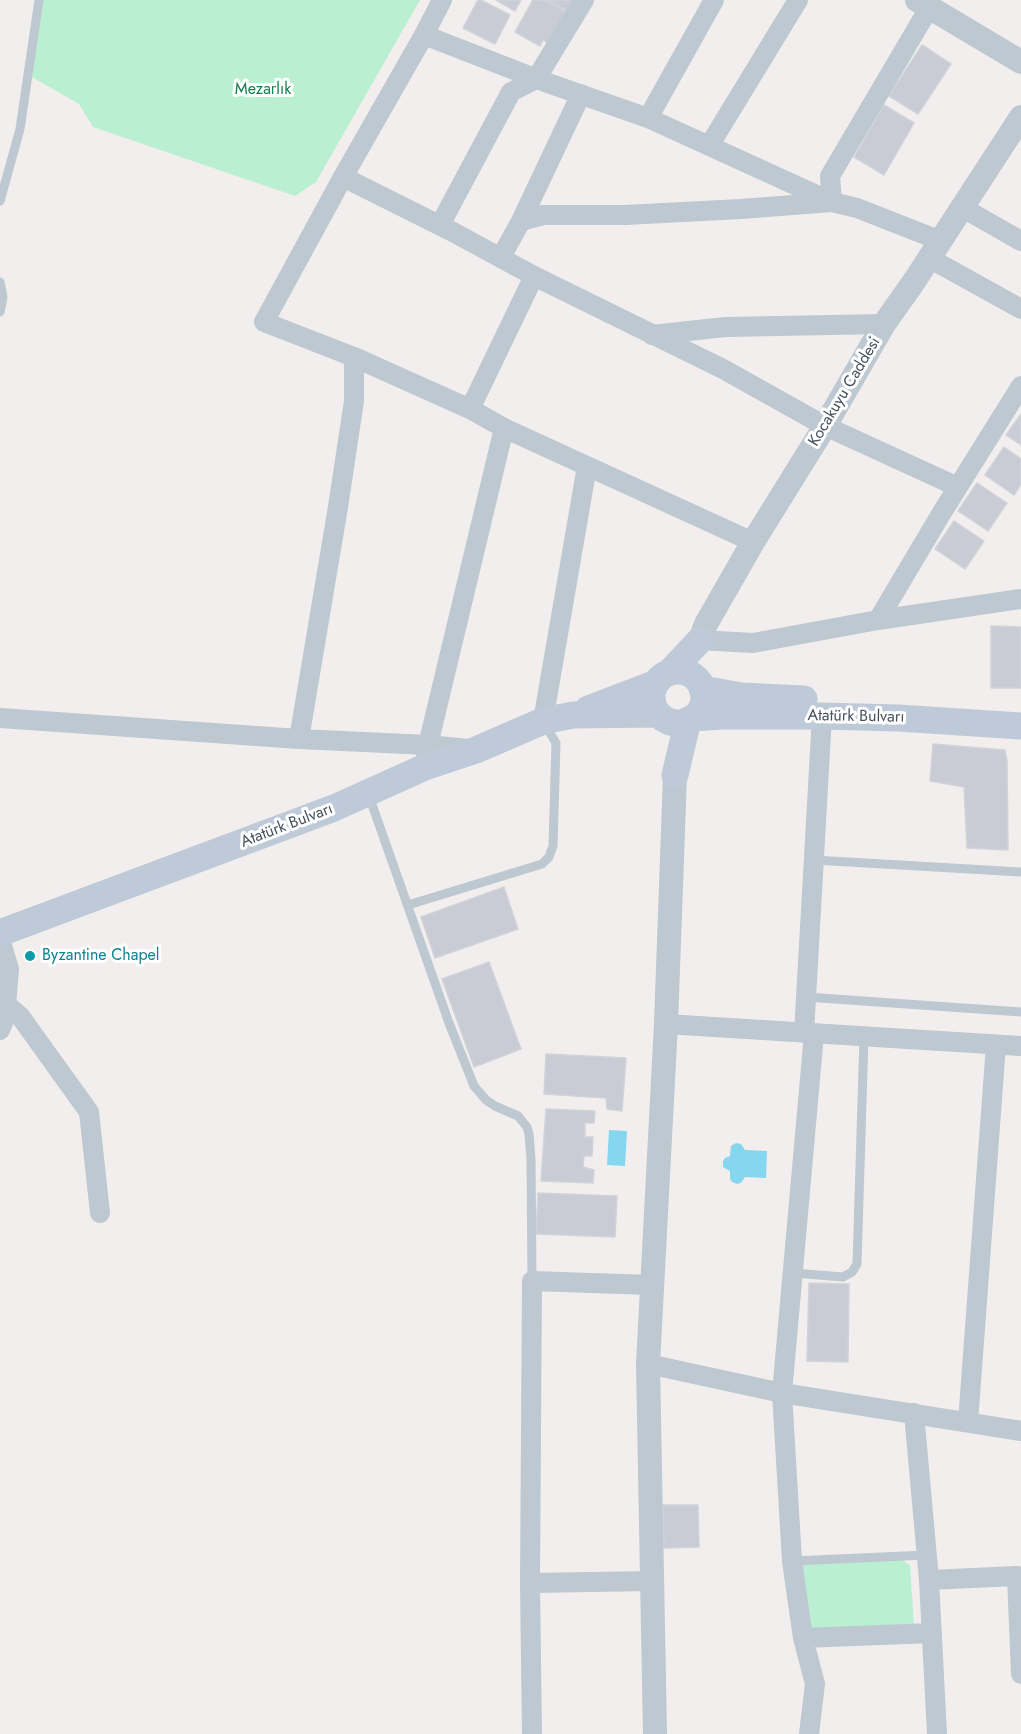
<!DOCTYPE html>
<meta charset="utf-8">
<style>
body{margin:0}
canvas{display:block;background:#f1eeed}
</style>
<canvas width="1021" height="1734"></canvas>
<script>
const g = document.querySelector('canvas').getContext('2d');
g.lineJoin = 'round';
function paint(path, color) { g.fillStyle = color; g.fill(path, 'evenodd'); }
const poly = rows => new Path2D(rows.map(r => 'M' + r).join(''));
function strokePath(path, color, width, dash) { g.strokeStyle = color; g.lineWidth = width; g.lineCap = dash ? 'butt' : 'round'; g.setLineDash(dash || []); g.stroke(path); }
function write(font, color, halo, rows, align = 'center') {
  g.font = font + ' Jost,sans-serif'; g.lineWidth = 6; g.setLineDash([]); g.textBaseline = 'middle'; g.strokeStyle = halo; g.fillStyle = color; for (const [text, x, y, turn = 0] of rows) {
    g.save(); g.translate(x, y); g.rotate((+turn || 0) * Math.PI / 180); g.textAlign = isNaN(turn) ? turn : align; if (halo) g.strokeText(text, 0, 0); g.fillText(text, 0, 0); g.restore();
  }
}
paint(poly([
 [42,0,420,0,316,182,295,196,93,127,79,104,30,76],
 [902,1560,910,1565,914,1626,807,1630,800,1564]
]), '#baf0d1');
paint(poly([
 [609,1130,627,1131,625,1166,607,1165],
 [736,1143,741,1144,745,1150,767,1151,766,1178,745,1177,741,1183,737,1184,732,1182,730,1179,730,1171,723,1167,723,1161,725,1158,730,1156,731,1146]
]), '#85d6ef');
const building = poly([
 [478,0,481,0,510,15,495,44,463,28,478,0],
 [496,0,521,0,515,11,496,0],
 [533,0,545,0,570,14,552,46,543,40,540,46,515,32,533,0],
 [547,0,581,0,573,14,547,0],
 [922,45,951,64,918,114,889,96,922,45],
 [884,105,914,123,884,175,854,157,884,105],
 [1021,414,1021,445,1006,435,1021,414],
 [1004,447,1021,459,1021,484,1014,495,985,475,1004,447],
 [977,483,1007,503,988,531,958,511,977,483],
 [954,521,984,541,965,569,935,549,954,521],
 [991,626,1021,627,1021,688,991,688,991,626],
 [933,744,1005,750,1007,761,1008,850,967,848,964,787,930,781,933,744],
 [504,887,518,929,435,958,421,917,504,887],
 [489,962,521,1049,474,1067,442,979,489,962],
 [546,1054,626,1058,622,1111,607,1109,606,1098,544,1094,546,1054],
 [546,1109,595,1111,594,1123,585,1123,585,1137,593,1137,592,1156,584,1156,583,1167,594,1170,593,1183,541,1181,546,1109],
 [538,1193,617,1196,615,1237,536,1234,538,1193],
 [809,1283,849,1284,848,1362,807,1361,809,1283],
 [663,1505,698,1505,699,1547,664,1548,663,1505]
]);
paint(building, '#c9ccd4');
strokePath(building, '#d1d3da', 1.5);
strokePath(poly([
 [0,201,20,129,39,0],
 [0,282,3,297,0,312],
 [369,796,449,1023,474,1086,486,1100,495,1106,518,1116,527,1127,529,1134,531,1159,532,1281],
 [814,860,1021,872],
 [408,905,542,864,549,857,553,846,556,743,544,723],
 [806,997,1021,1012],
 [793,1273,843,1277,852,1272,857,1264,864,1037],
 [792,1561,927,1555]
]), '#bdc8d1', 9);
strokePath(poly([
 [442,0,424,35,343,177,264,322,354,357,470,409,504,428,753,542],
 [424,35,545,82,648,118,832,202,830,176,929,8,931,0],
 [648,118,714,0],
 [709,146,798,0],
 [343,177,453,232,534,276,723,369,825,426,958,487],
 [963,208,1021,241],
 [521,221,581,94],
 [440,225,511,92,536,79,584,0],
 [501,257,521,221,543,215,625,215,741,209,832,202,857,208,941,241],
 [929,258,1021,309],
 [652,335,725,327,884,324],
 [470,409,534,276],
 [878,620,941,514,1021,386],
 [700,640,753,643,878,620,1021,599],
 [0,718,299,739,428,745,468,749],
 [543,721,587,466],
 [299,739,338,507,354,401,354,357],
 [426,758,428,745,504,428],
 [0,939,9,969,5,1018,0,1030],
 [6,1004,20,1016,89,1112,100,1213],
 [666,1024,1021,1046],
 [804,1033,822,716],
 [648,1364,782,1393,1021,1431],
 [914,1413,929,1580,937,1734],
 [968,1422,996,1045],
 [929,1580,1017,1576,1021,1674],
 [530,1583,652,1581],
 [803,1638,932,1633],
 [532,1734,530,1583,532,1281,651,1285],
 [809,1734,815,1684,803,1638,792,1561,782,1393,814,1034]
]), '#bdc8d1', 20);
strokePath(poly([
 [917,0,1021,62],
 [700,640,706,624,753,542,825,426,884,324,915,280,1021,117],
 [655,1734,648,1364,666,1024,675,775]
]), '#bdc8d1', 24);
strokePath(poly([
 '652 697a26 26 0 1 1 52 0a26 26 0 1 1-52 0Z',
 [670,672,700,640],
 [702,689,742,696,804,699],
 [588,709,656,683],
 [692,718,723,716,822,716,898,718,1021,726],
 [675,775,688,720],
 [0,933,334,808,425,767,476,750,543,721,573,715,658,714]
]), '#bfcad8', 27);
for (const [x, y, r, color] of [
 [30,956,6,"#0f9aa8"]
]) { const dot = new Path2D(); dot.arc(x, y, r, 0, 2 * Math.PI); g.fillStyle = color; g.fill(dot); strokePath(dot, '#fff', 2); }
write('16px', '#13804d', '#fff', [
 ["Mezarlık",263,90]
]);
write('16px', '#45505c', '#fff', [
 ["Kocakuyu Caddesi",845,392,-59],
 ["Atatürk Bulvarı",856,717,1],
 ["Atatürk Bulvarı",287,826,-21]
]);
write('16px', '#0d838f', '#fff', [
 ["Byzantine Chapel",42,956]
], 'left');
</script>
